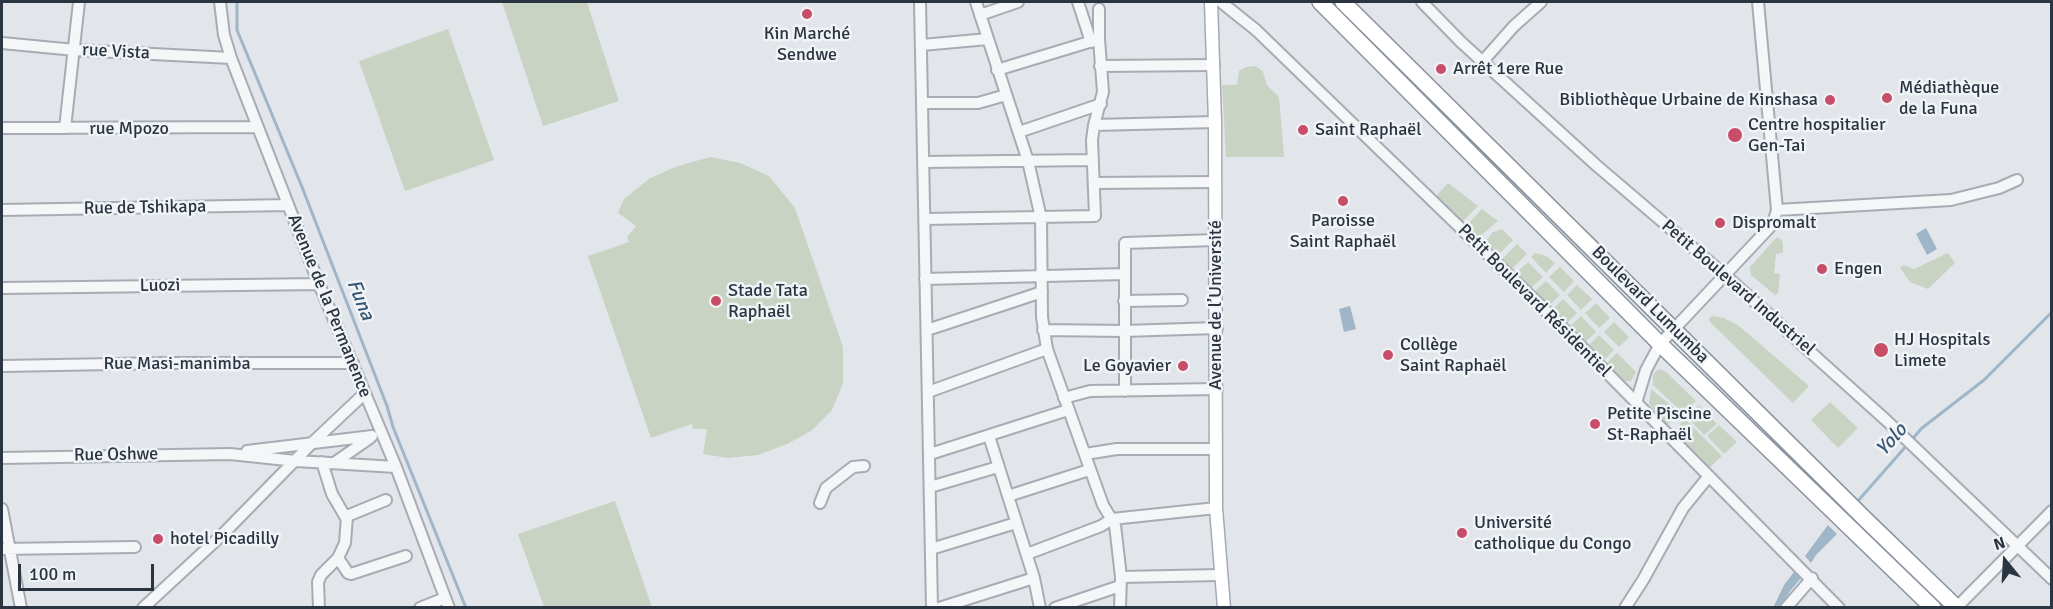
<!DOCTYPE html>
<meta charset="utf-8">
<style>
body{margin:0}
#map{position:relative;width:2053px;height:609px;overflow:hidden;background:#e2e5ea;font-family:Signika,sans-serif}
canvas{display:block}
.frame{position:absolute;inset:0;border:3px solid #2b3441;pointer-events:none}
.north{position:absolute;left:1975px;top:531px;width:60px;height:60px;-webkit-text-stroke:4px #f1f4f7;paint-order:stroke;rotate:342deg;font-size:16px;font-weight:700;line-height:24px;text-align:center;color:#2b3441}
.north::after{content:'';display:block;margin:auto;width:21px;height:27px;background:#2b3441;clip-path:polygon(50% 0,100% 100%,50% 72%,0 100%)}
.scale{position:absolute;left:18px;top:564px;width:136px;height:27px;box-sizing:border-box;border:3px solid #2b3441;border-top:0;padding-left:8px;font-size:18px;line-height:21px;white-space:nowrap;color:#2b3441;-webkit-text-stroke:4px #f1f4f7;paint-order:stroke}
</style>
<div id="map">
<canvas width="2053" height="609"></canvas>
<div class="frame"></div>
<div class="north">N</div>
<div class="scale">100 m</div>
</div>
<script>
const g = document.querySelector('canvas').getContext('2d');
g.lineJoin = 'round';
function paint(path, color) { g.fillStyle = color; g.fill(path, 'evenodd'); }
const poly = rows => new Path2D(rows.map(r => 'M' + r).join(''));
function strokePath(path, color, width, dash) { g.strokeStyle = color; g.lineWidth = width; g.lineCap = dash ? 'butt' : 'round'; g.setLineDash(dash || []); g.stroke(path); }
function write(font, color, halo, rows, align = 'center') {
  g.font = font + ' Signika,sans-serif'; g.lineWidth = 5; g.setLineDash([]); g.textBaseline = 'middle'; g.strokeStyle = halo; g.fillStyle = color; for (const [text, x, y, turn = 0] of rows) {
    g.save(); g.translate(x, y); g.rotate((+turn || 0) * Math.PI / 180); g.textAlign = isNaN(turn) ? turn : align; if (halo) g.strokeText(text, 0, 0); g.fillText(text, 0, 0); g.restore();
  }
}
paint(poly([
 [502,2,587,2,619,101,543,126],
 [448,29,494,160,405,191,359,61],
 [1256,66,1263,72,1267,85,1279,97,1284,157,1226,157,1222,85,1237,85,1239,71,1246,67],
 [710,157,740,163,769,176,795,208,843,347,843,383,832,410,811,431,787,444,758,455,728,458,703,454,707,429,693,429,692,424,651,438,588,256,629,242,627,237,636,226,618,213,624,199,649,179,675,167],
 [1448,183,1478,206,1462,222,1436,196],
 [1482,209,1498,221,1478,238,1470,230,1467,225],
 [1502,229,1513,240,1498,255,1485,242,1493,232],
 [1777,237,1782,240,1783,244,1783,253,1776,254,1774,273,1780,274,1778,294,1775,295,1751,275,1750,267],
 [1517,244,1527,254,1511,270,1501,260],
 [1535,253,1546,256,1555,263,1546,273,1531,257],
 [1948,253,1955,263,1928,289,1910,282,1900,268,1904,265,1914,269],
 [1528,262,1543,277,1531,288,1516,273],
 [1560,267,1574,281,1564,292,1549,277],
 [1546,281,1560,295,1549,306,1534,292],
 [1577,285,1592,299,1581,310,1567,295],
 [1563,299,1577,313,1566,324,1552,310],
 [1596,303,1610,318,1599,328,1585,313],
 [1581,316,1596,332,1584,343,1569,327],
 [1713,316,1724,318,1739,326,1809,386,1793,403,1710,322,1709,318],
 [1614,322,1629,337,1619,347,1604,332],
 [1599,335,1614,350,1602,362,1588,346],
 [1617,353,1636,372,1631,381,1624,381,1619,379,1606,364],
 [1658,369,1665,371,1696,401,1683,413,1653,385,1653,375],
 [1651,389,1680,413,1667,425,1649,404],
 [1830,402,1858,428,1838,448,1811,420],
 [1699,405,1717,424,1704,435,1686,416],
 [1684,418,1722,456,1709,468,1675,432],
 [1719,425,1737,442,1724,454,1707,436],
 [615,501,652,607,544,607,518,534]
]), '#c8d3c3');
paint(poly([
 [1926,228,1937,249,1927,255,1916,234],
 [1350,306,1356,329,1344,332,1339,309],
 [1828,525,1837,534,1816,555,1811,563,1805,556],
 [1794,572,1801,578,1790,591,1781,607,1773,608,1784,585]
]), '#9fb6c8');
strokePath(poly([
 [237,2,237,30,302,187,387,406,393,427,466,608],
 [1857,502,1922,428,1984,380,2052,312]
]), '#9fb6c8', 3);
const minor = poly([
 [220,2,224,35,231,58,319,284,396,467,449,608],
 [920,2,932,608],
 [976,2,1028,161,1041,218,1042,317,1047,349,1103,505,1115,525,1121,577,1120,608],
 [1078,2,1091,42],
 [1221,2,1256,30,1541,306,1839,608],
 [1422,2,1461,42,1596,165,1726,276,1887,421,2052,579],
 [980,15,1018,2],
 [2,43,75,50,231,58],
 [922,45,988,39],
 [1483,61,1514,26,1541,2],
 [1100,66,1214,65],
 [997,70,1099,39],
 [922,103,978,103,1006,95],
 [1094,125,1215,122],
 [2,128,257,127],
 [65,128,79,2],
 [1019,132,1101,104],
 [924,162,1093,160],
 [1094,183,1215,182],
 [2,210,288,205],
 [1777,210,1951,200,1999,188,2017,180],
 [925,219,1095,216,1092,140,1094,125,1103,92,1099,39,1099,9],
 [925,279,1125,274],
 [2,288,319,284],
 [1124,301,1182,300],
 [927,330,1042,292],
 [1043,330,1124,331,1217,328],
 [2,366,168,363,353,363],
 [1125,391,1125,243,1216,240],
 [928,392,1047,349],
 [1064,398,1090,391,1217,389],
 [1636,403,1646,370,1660,344,1769,228,1775,217,1777,210,1758,2],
 [989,436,1034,578,1040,608],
 [247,451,372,436],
 [930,454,1068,410],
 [1085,454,1117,449,1216,449],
 [2,458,230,454,296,461,396,467],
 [322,462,332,494,346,518],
 [334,463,370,438],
 [930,487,998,467],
 [1008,496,1089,470],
 [820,503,826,488,853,467,864,466],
 [2,509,21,608],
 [2,549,135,547],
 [931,549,1016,523],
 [1027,554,1101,526,1112,519,1216,508],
 [338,558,348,573,351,574,406,556],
 [1121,577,1220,575],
 [143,608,223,534,313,442,365,393],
 [319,608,318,582,321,575,338,558,345,543,347,516,386,500],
 [420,608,445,598],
 [939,608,1034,578],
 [1055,608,1120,586],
 [1625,608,1643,580,1683,508,1709,476],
 [1786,608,1812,578],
 [1956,608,2052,511]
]);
const major = poly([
 [1211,2,1215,122,1216,508,1224,608]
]);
const highway = poly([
 [1320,2,1660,344,1933,608],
 [1343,2,1865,519,1957,608]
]);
strokePath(minor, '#a7acb4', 14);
strokePath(major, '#a2abb5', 15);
strokePath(highway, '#8a94a0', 18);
strokePath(minor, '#f4f6f8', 10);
strokePath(major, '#fff', 12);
strokePath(highway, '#fff', 15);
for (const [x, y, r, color] of [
 [807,14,6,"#c84d68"],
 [1441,69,6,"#c84d68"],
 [1887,98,6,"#c84d68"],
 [1830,100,6,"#c84d68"],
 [1303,130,6,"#c84d68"],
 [1735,135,8,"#c84d68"],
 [1343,201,6,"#c84d68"],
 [1720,223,6,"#c84d68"],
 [1822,269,6,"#c84d68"],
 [716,301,6,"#c84d68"],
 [1881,350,8,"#c84d68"],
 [1388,355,6,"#c84d68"],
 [1183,366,6,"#c84d68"],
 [1595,424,6,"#c84d68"],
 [1462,533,6,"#c84d68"],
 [158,539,6,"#c84d68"]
]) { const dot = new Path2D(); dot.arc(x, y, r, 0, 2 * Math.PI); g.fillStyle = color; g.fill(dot); strokePath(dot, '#f1f4f7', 2); }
write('18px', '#2b3441', '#f1f4f7', [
 ["Kin Marché",807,34,"center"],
 ["Sendwe",807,55,"center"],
 ["Arrêt 1ere Rue",1453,69],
 ["Médiathèque",1899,88],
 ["de la Funa",1899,109],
 ["Bibliothèque Urbaine de Kinshasa",1818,100,"right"],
 ["Centre hospitalier",1748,125],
 ["Gen-Tai",1748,146],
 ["Saint Raphaël",1315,130],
 ["Paroisse",1343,221,"center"],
 ["Saint Raphaël",1343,242,"center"],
 ["Dispromalt",1732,223],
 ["Engen",1834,269],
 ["Stade Tata",728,291],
 ["Raphaël",728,312],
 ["HJ Hospitals",1894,340],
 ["Limete",1894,361],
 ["Collège",1400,345],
 ["Saint Raphaël",1400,366],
 ["Le Goyavier",1171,366,"right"],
 ["Petite Piscine",1607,414],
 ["St-Raphaël",1607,435],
 ["Université",1474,523],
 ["catholique du Congo",1474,544],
 ["hotel Picadilly",170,539]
], 'left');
write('18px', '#2b3441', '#f1f4f7', [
 ["rue Vista",116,52,3],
 ["rue Mpozo",129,129],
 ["Rue de Tshikapa",145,208,-1],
 ["Luozi",160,286,-1],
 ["Petit Boulevard Industriel",1738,288,41],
 ["Petit Boulevard Résidentiel",1534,301,45],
 ["Avenue de l’Université",1216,305,-90],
 ["Boulevard Lumumba",1650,305,45],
 ["Avenue de la Permanence",329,306,68],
 ["Rue Masi-manimba",177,364],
 ["Rue Oshwe",116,455,-1]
]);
write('italic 20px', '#375673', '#f1f4f7', [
 ["Funa",360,300,68],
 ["Yolo",1892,440,-49]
]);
</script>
